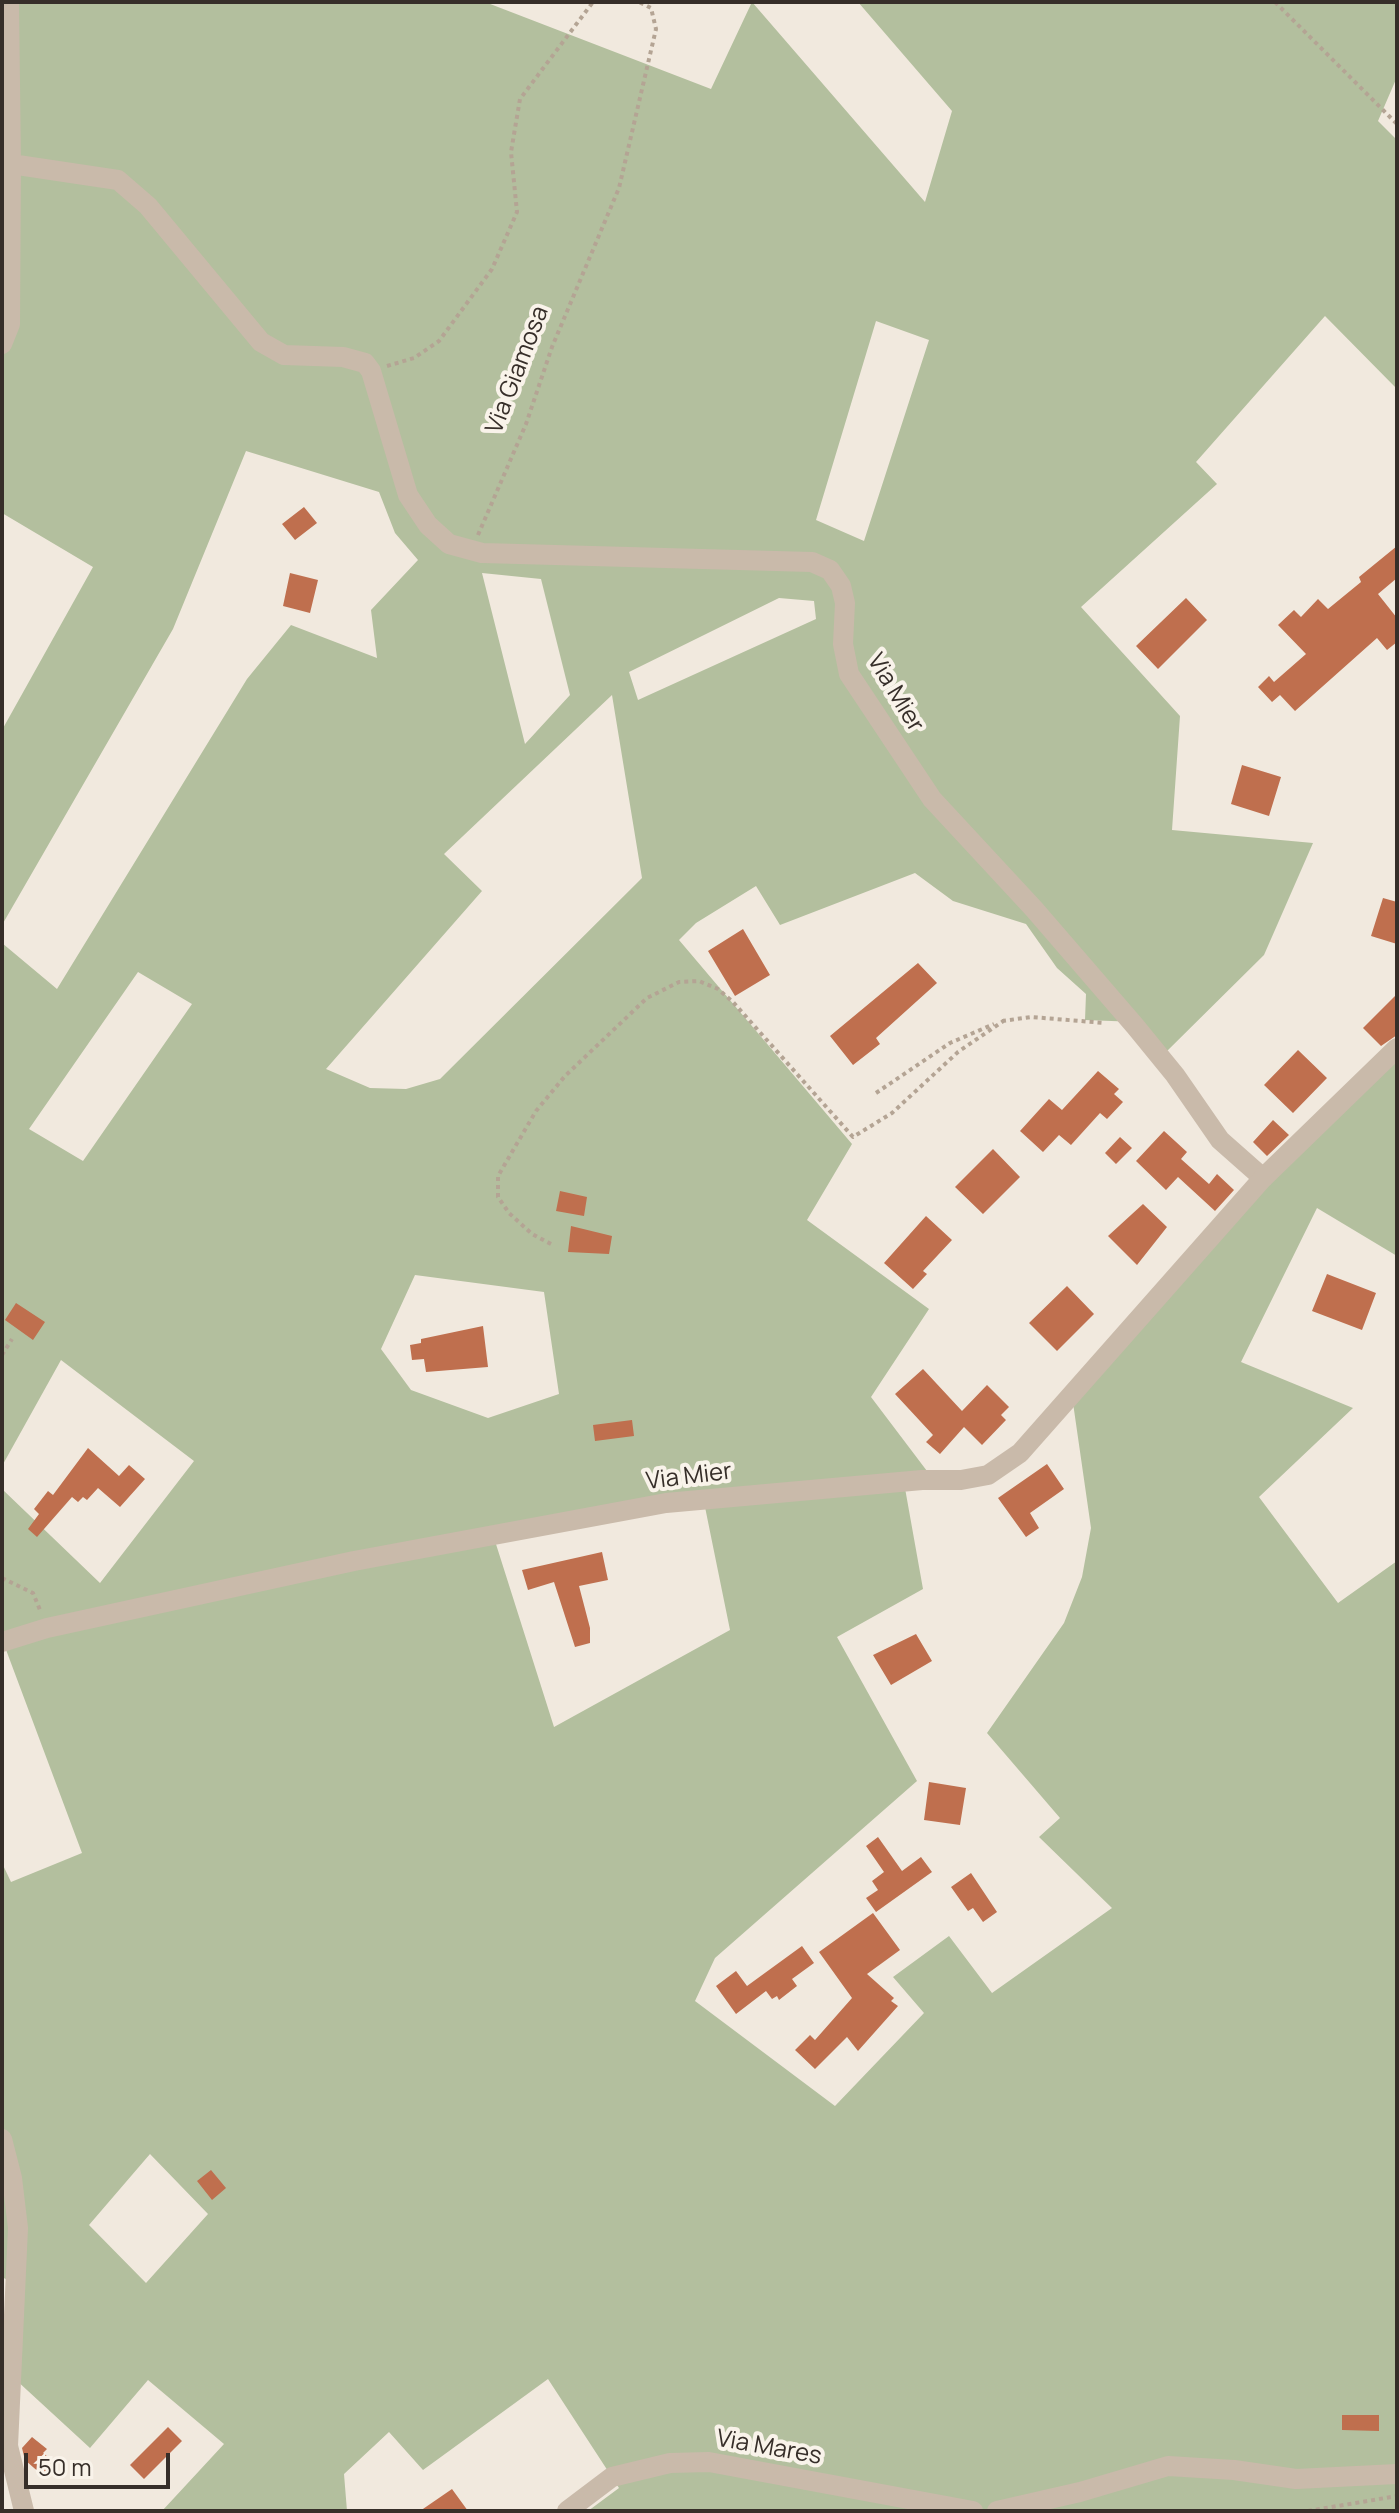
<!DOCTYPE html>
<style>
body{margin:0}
#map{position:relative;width:1399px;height:2513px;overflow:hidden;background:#f1e9de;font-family:Manrope,sans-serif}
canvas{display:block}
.frame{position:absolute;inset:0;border:4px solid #362e29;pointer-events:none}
.scale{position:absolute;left:24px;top:2453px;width:146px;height:36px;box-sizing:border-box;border:4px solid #362e29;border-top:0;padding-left:10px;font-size:24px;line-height:28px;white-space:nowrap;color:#362e29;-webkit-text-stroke:6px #f9f3ea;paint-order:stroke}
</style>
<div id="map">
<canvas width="1399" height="2513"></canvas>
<div class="frame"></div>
<div class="scale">50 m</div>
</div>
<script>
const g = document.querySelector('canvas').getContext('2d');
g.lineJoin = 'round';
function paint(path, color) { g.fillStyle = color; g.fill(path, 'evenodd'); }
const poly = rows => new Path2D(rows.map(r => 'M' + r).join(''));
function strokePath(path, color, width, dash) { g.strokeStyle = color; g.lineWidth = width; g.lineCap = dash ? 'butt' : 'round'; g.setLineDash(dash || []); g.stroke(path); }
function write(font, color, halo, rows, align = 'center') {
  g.font = font + ' Manrope,sans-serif'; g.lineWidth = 8; g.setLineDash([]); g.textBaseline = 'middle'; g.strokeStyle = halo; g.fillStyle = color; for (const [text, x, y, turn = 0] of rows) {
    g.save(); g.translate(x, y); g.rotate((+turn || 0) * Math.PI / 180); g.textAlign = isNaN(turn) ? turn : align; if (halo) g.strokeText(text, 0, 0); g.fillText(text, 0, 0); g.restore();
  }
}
paint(poly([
 [2,2,485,2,711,89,752,2,925,202,952,111,858,2,1397,2,1397,77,1378,121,1397,140,1397,389,1325,316,1196,462,1217,484,1081,607,1180,716,1172,830,1313,843,1264,955,1163,1055,1138,1022,1085,1020,1086,994,1057,968,1026,924,953,901,915,873,780,925,756,886,696,923,679,940,852,1144,807,1220,929,1309,871,1397,930,1475,903,1477,923,1589,837,1637,917,1781,715,1958,695,2001,835,2106,924,2013,893,1977,949,1936,992,1993,1112,1908,1039,1837,1060,1818,987,1733,1064,1623,1082,1577,1091,1528,1071,1389,1397,1044,1397,1256,1317,1208,1241,1362,1353,1408,1259,1497,1338,1603,1397,1561,1397,2511,588,2511,619,2488,548,2379,423,2470,389,2432,344,2474,347,2511,162,2511,224,2444,148,2380,90,2448,15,2379,24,2289,2,2277,2,1863,11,1882,82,1853,2,1639,2,1489,100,1583,194,1461,61,1360,2,1466,2,943,57,989,247,679,291,625,377,658,371,610,418,560,395,533,379,492,246,451,173,629,2,925,2,730,93,567,2,513],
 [876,321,929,340,864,541,816,520],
 [482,573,541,579,570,695,525,744],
 [779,598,814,601,816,619,638,700,629,672],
 [612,695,642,878,440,1079,406,1089,370,1088,326,1069,482,891,444,854],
 [138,972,192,1004,83,1161,29,1129],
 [415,1275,544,1292,559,1394,488,1418,411,1390,381,1349],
 [705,1507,730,1630,554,1727,495,1541,646,1512],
 [150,2154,208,2214,146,2283,89,2225]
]), '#b3bf9e');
paint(poly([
 [304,507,317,523,295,540,282,524],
 [1397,546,1397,578,1378,594,1397,618,1397,642,1387,650,1377,638,1295,711,1280,695,1272,702,1258,687,1269,676,1274,682,1306,654,1278,625,1294,610,1301,617,1318,599,1328,609,1361,582,1359,577],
 [290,573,318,580,310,613,283,606],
 [1186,598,1207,620,1158,669,1136,646],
 [1242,765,1281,777,1269,816,1231,804],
 [1383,898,1397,902,1397,944,1371,936],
 [743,929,770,975,735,996,708,951],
 [918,963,937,983,876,1038,880,1044,853,1065,830,1036],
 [1397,994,1397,1035,1381,1046,1363,1028],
 [1298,1050,1327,1078,1293,1113,1264,1085],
 [1098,1071,1119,1089,1114,1094,1123,1102,1107,1119,1100,1113,1071,1145,1059,1135,1043,1152,1020,1131,1049,1099,1062,1110],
 [1273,1120,1289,1135,1267,1156,1253,1142],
 [1164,1131,1187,1152,1181,1159,1209,1184,1217,1174,1234,1190,1215,1211,1178,1177,1166,1190,1136,1161],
 [1120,1137,1132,1148,1116,1164,1105,1153],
 [993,1149,1020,1177,983,1214,955,1187],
 [560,1191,587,1197,584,1216,556,1211],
 [1143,1204,1167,1227,1137,1265,1108,1236],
 [926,1216,952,1240,923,1271,927,1274,913,1289,884,1263],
 [571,1226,612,1236,609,1254,568,1252],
 [1327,1274,1376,1293,1362,1330,1312,1311],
 [1067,1286,1094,1314,1057,1351,1029,1323],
 [16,1303,45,1322,33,1340,5,1320],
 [483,1326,488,1367,426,1372,424,1359,412,1360,410,1345,421,1343,421,1339],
 [923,1369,962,1411,987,1385,1009,1407,1001,1415,1006,1420,982,1445,964,1427,940,1454,926,1442,933,1435,895,1394],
 [632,1420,634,1436,595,1441,593,1425],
 [88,1448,119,1476,129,1465,145,1479,120,1507,98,1488,87,1500,83,1497,78,1502,72,1497,37,1537,28,1529,39,1514,34,1509,48,1491,53,1495],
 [1047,1464,1064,1489,1030,1513,1039,1528,1026,1537,998,1498],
 [602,1552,608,1580,579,1586,590,1628,590,1643,575,1647,554,1582,528,1590,522,1570],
 [916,1634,932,1661,891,1685,873,1655],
 [929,1782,966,1788,960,1825,924,1820],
 [878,1837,902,1871,921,1857,932,1872,876,1912,866,1898,878,1890,872,1881,884,1872,866,1846],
 [971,1873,997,1912,983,1922,973,1908,968,1911,951,1887],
 [873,1913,900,1950,867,1974,894,1998,891,2001,898,2006,858,2051,847,2037,815,2069,795,2050,810,2035,815,2040,852,1998,819,1952],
 [802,1946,814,1963,792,1979,797,1986,779,2000,777,1996,772,1999,766,1991,736,2014,716,1986,736,1971,747,1986],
 [211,2170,226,2188,212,2200,197,2181],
 [1342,2415,1379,2415,1379,2431,1342,2430],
 [168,2427,182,2441,144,2479,130,2465],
 [32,2437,47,2449,43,2453,53,2461,42,2475,25,2460,22,2448],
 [452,2489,468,2511,420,2511]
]), '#bf6f4e');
strokePath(poly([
 [1275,2,1397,124],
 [387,366,414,358,439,341,492,269,517,212,511,152,520,99,593,2],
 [478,535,526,424,552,347,619,188,656,29,651,8,639,2],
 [1002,1021,1031,1017,1105,1023],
 [876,1093,950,1043,994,1024],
 [551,1244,532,1234,509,1213,498,1197,498,1176,536,1111,565,1076,647,998,679,982,699,981,718,989,733,1002,853,1137,892,1113,958,1052,1005,1020],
 [2,1355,12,1339],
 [2,1578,33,1593,40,1610],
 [1308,2511,1397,2496]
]), '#b4a494', 4, [4, 4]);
strokePath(poly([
 [9,2,11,164,118,180,148,206,261,342,284,355,343,357,365,363,371,371,408,495,428,525,449,544,482,553,812,562,830,570,841,586,845,603,843,644,849,674,932,799,1034,909,1135,1026,1175,1075,1220,1140,1263,1178],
 [2,344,10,324,11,164],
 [2,2139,12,2178,18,2228,8,2446,24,2511],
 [567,2511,612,2477,670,2463,709,2462,973,2511],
 [997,2511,1080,2492,1168,2466,1234,2470,1296,2479,1397,2474]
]), '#c9baaa', 20);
strokePath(poly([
 [2,1642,47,1628,354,1561,666,1503,922,1480,961,1480,988,1475,1020,1453,1263,1178,1397,1048]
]), '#c9baaa', 20);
write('24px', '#362e29', '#f9f3ea', [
 ["Via Giamosa",518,370,-69],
 ["Via Mier",895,693,59],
 ["Via Mier",689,1477,-7],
 ["Via Mares",769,2448,10]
]);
</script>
